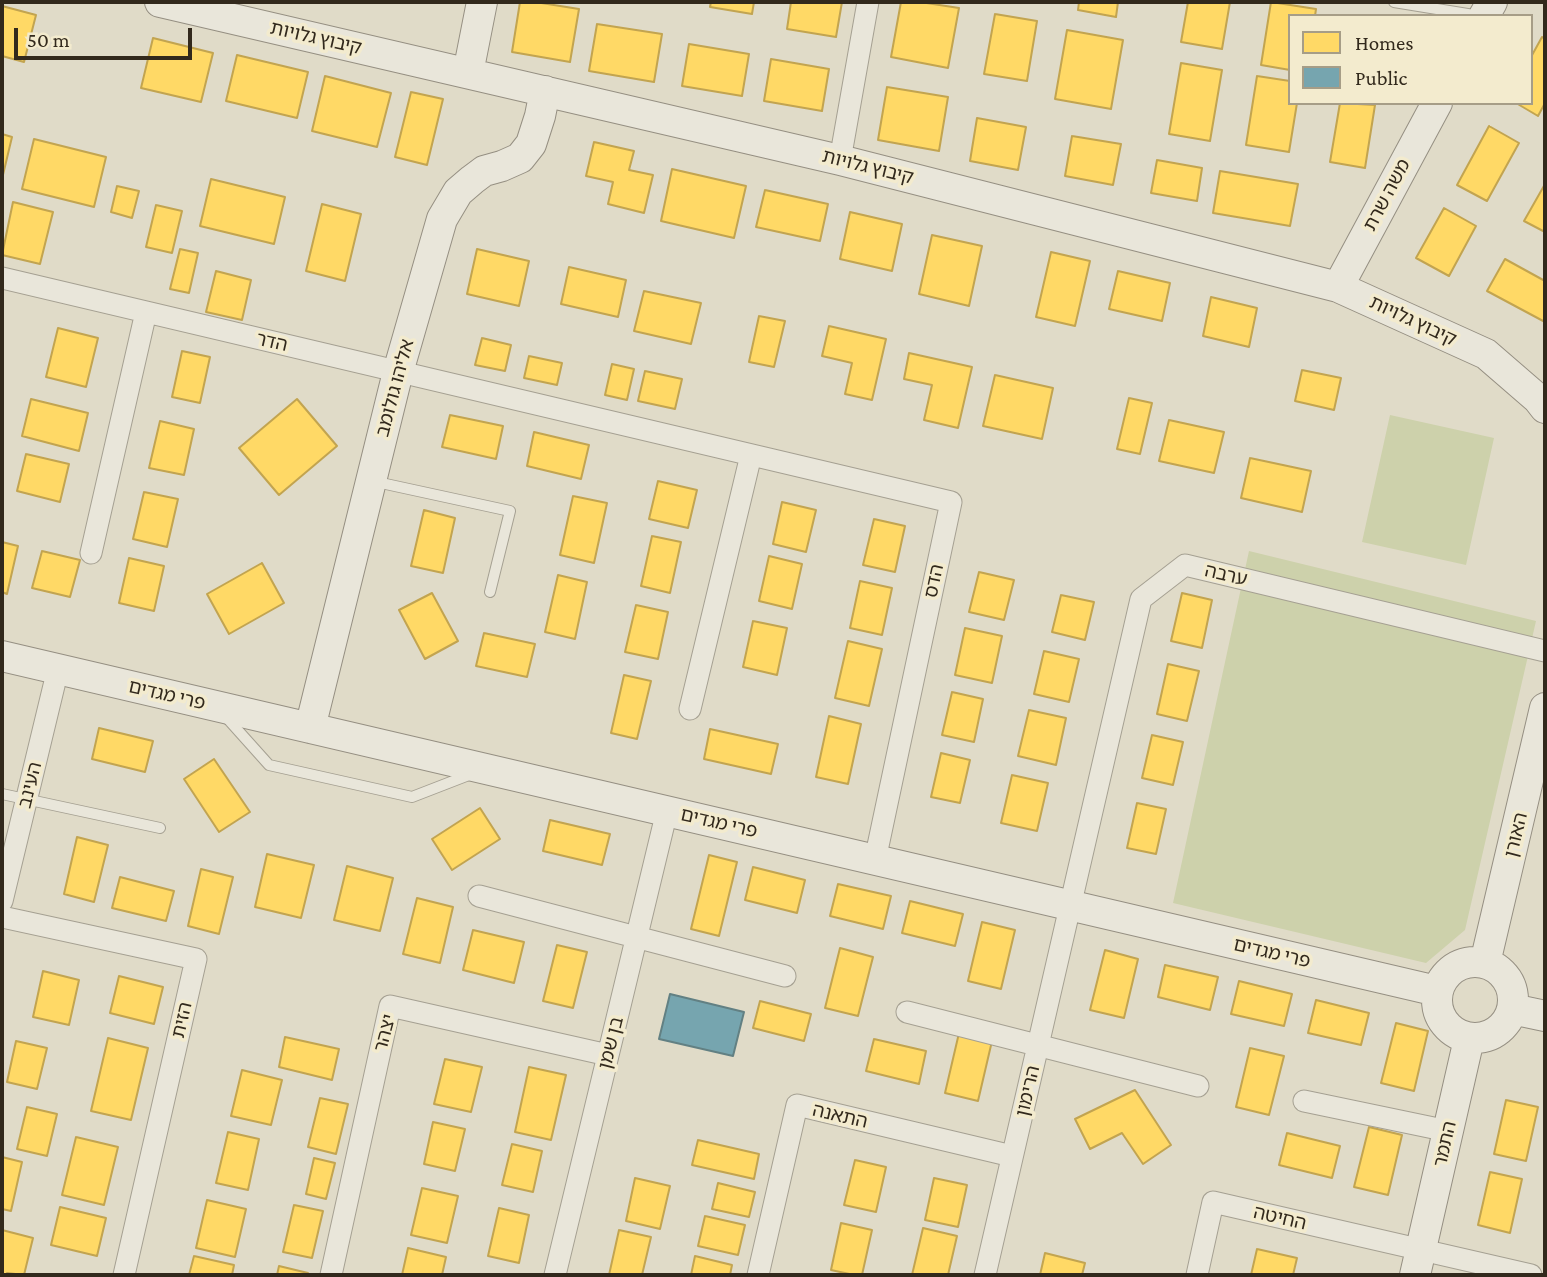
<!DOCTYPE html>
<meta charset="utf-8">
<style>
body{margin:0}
#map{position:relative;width:1547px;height:1277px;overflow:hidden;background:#e0dbc8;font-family:"Crimson Pro",serif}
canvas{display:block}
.frame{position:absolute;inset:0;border:4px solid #32291c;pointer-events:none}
.legend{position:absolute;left:1288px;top:14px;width:245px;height:91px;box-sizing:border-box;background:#f3ebce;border:2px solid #a69d87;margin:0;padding:9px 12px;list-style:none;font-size:21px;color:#32291c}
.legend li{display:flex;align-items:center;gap:14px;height:35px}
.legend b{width:35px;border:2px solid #a69d87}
.scale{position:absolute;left:14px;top:28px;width:178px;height:32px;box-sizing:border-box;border:4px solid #32291c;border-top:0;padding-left:9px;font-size:21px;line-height:24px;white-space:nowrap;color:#32291c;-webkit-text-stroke:5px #f3ebce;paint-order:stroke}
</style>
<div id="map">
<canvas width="1547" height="1277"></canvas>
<div class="frame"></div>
<ul class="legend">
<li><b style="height:19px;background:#ffd966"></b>Homes</li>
<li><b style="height:19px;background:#76a5af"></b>Public</li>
</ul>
<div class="scale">50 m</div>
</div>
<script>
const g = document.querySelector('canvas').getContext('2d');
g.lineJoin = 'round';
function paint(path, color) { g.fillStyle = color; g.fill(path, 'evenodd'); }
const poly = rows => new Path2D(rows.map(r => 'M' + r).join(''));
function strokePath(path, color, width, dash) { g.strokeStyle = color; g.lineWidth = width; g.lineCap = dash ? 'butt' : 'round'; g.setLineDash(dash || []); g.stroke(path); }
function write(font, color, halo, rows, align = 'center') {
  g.font = font + ' "Crimson Pro","Noto Sans Hebrew",serif'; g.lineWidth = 7; g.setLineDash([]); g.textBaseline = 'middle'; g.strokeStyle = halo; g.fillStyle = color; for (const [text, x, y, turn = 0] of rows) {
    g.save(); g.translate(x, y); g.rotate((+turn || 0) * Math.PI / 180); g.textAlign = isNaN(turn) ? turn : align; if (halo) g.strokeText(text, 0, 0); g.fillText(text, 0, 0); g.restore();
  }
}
paint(poly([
 [1390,415,1494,438,1466,565,1362,542],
 [1249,551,1536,621,1465,930,1426,963,1173,903]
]), '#cdd1ab');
const homes = poly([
 [520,2,535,2,579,9,570,62,512,52,520,2],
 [711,2,754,2,752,14,710,7,711,2],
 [791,2,842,2,836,37,787,29,791,2],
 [901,2,920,2,959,8,948,68,891,57,901,2],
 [1079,2,1118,2,1116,17,1078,10,1079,2],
 [1188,2,1230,2,1222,49,1181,42,1188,2],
 [1271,2,1316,9,1315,16,1290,16,1290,70,1261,65,1271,2],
 [2,6,36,15,24,62,2,56,2,6],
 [995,14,1037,21,1027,81,984,74,995,14],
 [597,24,662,34,654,82,589,71,597,24],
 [1067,30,1123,40,1111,109,1055,99,1067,30],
 [1542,37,1545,39,1545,103,1538,116,1516,103,1531,103,1531,57,1542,37],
 [153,38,213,53,201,102,141,88,153,38],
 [689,44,749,54,742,96,682,86,689,44],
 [237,55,308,72,297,118,226,101,237,55],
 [771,59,829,69,822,111,764,101,771,59],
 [1181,63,1222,70,1210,141,1169,134,1181,63],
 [325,76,391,93,377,147,312,131,325,76],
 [1257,76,1290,81,1290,103,1297,103,1289,152,1246,145,1257,76],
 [887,87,948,97,939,151,878,140,887,87],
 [411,92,443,99,427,165,395,157,411,92],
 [1340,103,1375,105,1365,168,1330,162,1340,103],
 [977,118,1026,127,1018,170,970,161,977,118],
 [1489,126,1519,143,1487,201,1457,185,1489,126],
 [2,134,12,137,2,179,2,134],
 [1072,136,1121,144,1113,185,1065,176,1072,136],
 [34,139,106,157,94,207,22,189,34,139],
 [594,142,634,151,629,170,653,175,644,213,608,204,613,182,586,176,594,142],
 [1157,160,1202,168,1197,201,1151,193,1157,160],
 [672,169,746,186,734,238,661,221,672,169],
 [1220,171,1298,184,1290,226,1213,213,1220,171],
 [211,179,285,197,274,244,200,226,211,179],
 [1545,184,1545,232,1524,221,1545,184],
 [117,186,139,191,132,218,111,212,117,186],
 [765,190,828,204,820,241,756,227,765,190],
 [13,202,53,212,40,264,2,255,13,202],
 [322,204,361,214,345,281,306,271,322,204],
 [156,205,182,211,172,253,146,247,156,205],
 [1444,208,1476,226,1449,276,1416,258,1444,208],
 [850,212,902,224,892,271,840,259,850,212],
 [932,235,982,246,969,306,919,294,932,235],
 [180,249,198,253,189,293,170,289,180,249],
 [477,249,529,261,519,306,467,294,477,249],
 [1051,252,1090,261,1075,326,1036,317,1051,252],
 [1505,259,1545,281,1545,322,1487,291,1505,259],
 [569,267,626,280,618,317,561,304,569,267],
 [216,271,251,280,242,320,206,312,216,271],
 [1118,271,1170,283,1162,321,1109,309,1118,271],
 [644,291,701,303,691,344,634,331,644,291],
 [1211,297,1257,308,1249,347,1203,336,1211,297],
 [759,316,785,321,774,367,749,362,759,316],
 [829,326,886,339,872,400,845,394,852,363,822,356,829,326],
 [58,328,98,338,86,387,46,377,58,328],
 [482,338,511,345,505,371,475,365,482,338],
 [182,351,210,357,200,403,172,397,182,351],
 [909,353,972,367,958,428,924,420,932,385,904,379,909,353],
 [529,356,562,363,557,385,524,378,529,356],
 [612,364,634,369,627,400,605,395,612,364],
 [1302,370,1341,378,1334,410,1295,401,1302,370],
 [645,371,682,379,675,409,638,401,645,371],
 [995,375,1053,388,1042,439,983,426,995,375],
 [1129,398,1152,403,1140,454,1117,449,1129,398],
 [31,399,88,413,79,451,22,436,31,399],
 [297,399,337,446,279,495,239,448,297,399],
 [450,415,503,426,496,459,442,447,450,415],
 [1169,420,1224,432,1214,473,1159,461,1169,420],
 [160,421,194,429,184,475,149,468,160,421],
 [534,432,589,445,581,479,527,466,534,432],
 [26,454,69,464,60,502,17,491,26,454],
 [1250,458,1311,471,1302,512,1241,498,1250,458],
 [658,481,697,490,688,528,649,519,658,481],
 [144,492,178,499,167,547,133,539,144,492],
 [573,496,607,503,594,563,560,555,573,496],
 [782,502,816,510,806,552,773,544,782,502],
 [424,510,455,518,443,573,411,566,424,510],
 [874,519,905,526,895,572,863,565,874,519],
 [652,536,681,542,670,593,641,586,652,536],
 [2,542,18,546,7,594,2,592,2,542],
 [42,551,80,560,70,597,32,588,42,551],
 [769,556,802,564,792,609,759,601,769,556],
 [129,558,164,566,154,611,119,603,129,558],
 [262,563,284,603,229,634,207,594,262,563],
 [979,572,1014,580,1004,620,969,612,979,572],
 [558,575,587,582,575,639,545,632,558,575],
 [860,581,892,588,882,635,850,628,860,581],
 [432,593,458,641,425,659,399,610,432,593],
 [1182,593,1212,600,1202,648,1171,641,1182,593],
 [1061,595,1094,602,1085,640,1052,632,1061,595],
 [636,605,668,612,658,659,625,652,636,605],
 [753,621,787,628,777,675,743,667,753,621],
 [965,628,1002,636,992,683,955,675,965,628],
 [484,633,535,644,527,677,476,666,484,633],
 [848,641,882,649,869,706,835,698,848,641],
 [1044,651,1079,659,1069,702,1034,694,1044,651],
 [1168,664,1199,671,1187,721,1157,714,1168,664],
 [624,675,651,681,637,739,611,733,624,675],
 [952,692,983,699,974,742,942,735,952,692],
 [1029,710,1066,718,1056,765,1018,756,1029,710],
 [829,716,861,724,848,784,816,777,829,716],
 [99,728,153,741,145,772,92,759,99,728],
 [710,729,778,744,771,774,704,759,710,729],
 [1152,735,1183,742,1173,785,1142,778,1152,735],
 [941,753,970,760,960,803,931,797,941,753],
 [214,759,250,812,219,832,184,779,214,759],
 [1012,775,1048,783,1037,831,1001,823,1012,775],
 [1137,803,1166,809,1156,854,1127,848,1137,803],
 [480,808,500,839,452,870,432,839,480,808],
 [550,820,610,834,602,865,543,851,550,820],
 [77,837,108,845,94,902,64,894,77,837],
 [267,854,314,865,301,918,255,907,267,854],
 [709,855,737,862,719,936,691,929,709,855],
 [347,866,393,878,380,931,334,920,347,866],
 [753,867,805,880,797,913,745,900,753,867],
 [201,869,233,877,219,934,188,926,201,869],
 [120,877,174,891,166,921,112,908,120,877],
 [838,884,891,896,883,929,830,916,838,884],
 [417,898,453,907,440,963,403,954,417,898],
 [910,901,963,914,955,946,902,933,910,901],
 [982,922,1015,930,1001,989,968,981,982,922],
 [473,930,524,942,514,983,463,970,473,930],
 [557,945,587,952,573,1008,543,1001,557,945],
 [840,948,873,957,858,1016,825,1008,840,948],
 [1105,950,1138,959,1124,1018,1090,1010,1105,950],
 [1165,965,1218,977,1210,1010,1158,997,1165,965],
 [43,971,79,980,69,1025,33,1017,43,971],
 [119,976,163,987,154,1024,110,1013,119,976],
 [1239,981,1292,994,1284,1026,1231,1014,1239,981],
 [1316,1000,1369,1013,1361,1045,1308,1033,1316,1000],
 [760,1001,811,1014,804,1041,753,1028,760,1001],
 [1396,1023,1428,1031,1414,1091,1381,1083,1396,1023],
 [959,1033,992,1041,978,1101,945,1093,959,1033],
 [285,1037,339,1049,332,1080,279,1067,285,1037],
 [108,1038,148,1048,131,1120,91,1111,108,1038],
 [874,1039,926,1051,919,1084,866,1071,874,1039],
 [16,1041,47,1048,37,1089,7,1082,16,1041],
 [1250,1048,1284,1056,1269,1115,1236,1107,1250,1048],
 [445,1059,482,1067,471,1112,434,1104,445,1059],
 [529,1067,566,1075,551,1140,515,1132,529,1067],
 [242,1070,282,1080,271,1125,231,1116,242,1070],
 [1135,1090,1171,1145,1143,1164,1122,1133,1090,1149,1075,1119,1135,1090],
 [320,1098,348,1104,336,1154,308,1147,320,1098],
 [1506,1100,1538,1107,1526,1161,1494,1154,1506,1100],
 [27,1107,57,1114,47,1156,17,1149,27,1107],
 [433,1122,465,1129,455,1171,424,1164,433,1122],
 [1369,1127,1402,1135,1388,1195,1354,1187,1369,1127],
 [228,1132,259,1139,248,1190,216,1183,228,1132],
 [1287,1133,1340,1146,1332,1178,1279,1165,1287,1133],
 [76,1137,118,1147,104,1205,62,1195,76,1137],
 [698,1140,759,1154,754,1179,692,1165,698,1140],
 [512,1144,542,1151,533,1192,502,1185,512,1144],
 [2,1157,22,1162,11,1211,2,1209,2,1157],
 [314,1158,335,1163,326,1199,306,1194,314,1158],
 [855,1160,886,1167,876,1212,844,1205,855,1160],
 [1490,1172,1522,1179,1510,1233,1478,1225,1490,1172],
 [635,1178,670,1186,660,1229,626,1221,635,1178],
 [934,1178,967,1185,958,1227,925,1220,934,1178],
 [718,1183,755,1192,749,1217,712,1209,718,1183],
 [422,1188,458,1196,447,1243,411,1235,422,1188],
 [207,1200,246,1209,235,1257,196,1248,207,1200],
 [294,1205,323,1211,312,1258,283,1252,294,1205],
 [60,1207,106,1218,97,1256,51,1245,60,1207],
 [499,1208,529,1215,519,1263,488,1256,499,1208],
 [705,1216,745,1225,738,1255,698,1246,705,1216],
 [841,1223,872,1230,862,1275,854,1275,831,1270,841,1223],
 [923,1228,957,1236,948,1275,912,1275,923,1228],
 [2,1230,33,1238,24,1275,7,1273,6,1275,2,1275,2,1230],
 [619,1230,651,1237,642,1275,609,1275,619,1230],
 [408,1248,446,1257,442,1275,402,1275,408,1248],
 [1257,1249,1297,1258,1293,1275,1251,1275,1257,1249],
 [1045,1253,1085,1263,1082,1275,1040,1275,1045,1253],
 [194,1256,234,1265,232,1275,189,1275,194,1256],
 [695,1256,732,1265,730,1275,691,1275,695,1256],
 [279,1266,308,1273,307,1275,277,1275,279,1266]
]);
paint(homes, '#ffd966');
strokePath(homes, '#c2a450', 2);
const public = poly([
 [670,994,744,1012,733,1056,659,1039,670,994]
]);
paint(public, '#76a5af');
strokePath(public, '#628083', 2);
const lane = poly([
 [1394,2,1480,16],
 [372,481,510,511,490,592],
 [226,717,269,765,412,797,474,773],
 [2,794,160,828]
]);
const street = poly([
 [840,160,868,2],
 [2,278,951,502,875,860],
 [91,553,146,312],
 [690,709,751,455],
 [479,896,785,976],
 [2,901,58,669],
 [2,917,196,959,124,1275],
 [907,1012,1198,1086],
 [1304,1101,1448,1131],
 [331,1275,390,1006,608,1055],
 [555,1275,667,811],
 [758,1275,797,1105,1012,1156],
 [985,1275,1141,599,1185,565,1545,651],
 [1197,1275,1213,1202,1531,1275]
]);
const secondary = poly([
 [160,2,840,160,1338,287,1486,354,1538,399,1545,408],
 [1484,16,1492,2],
 [468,73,482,2],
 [1338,287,1437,103],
 [2,656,1437,991],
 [310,728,398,372,442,219,458,192,472,180,484,171,502,166,520,158,531,144,540,116,545,91],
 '1437 1000a38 38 0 1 1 76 0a38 38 0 1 1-76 0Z',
 [1485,963,1545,708],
 [1512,1009,1545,1016],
 [1415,1275,1469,1039]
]);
strokePath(lane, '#a5a092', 12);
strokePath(street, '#a5a092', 23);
strokePath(secondary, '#958f82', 32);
strokePath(lane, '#e9e6da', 10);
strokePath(street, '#e9e6da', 21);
strokePath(secondary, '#e9e6da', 30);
write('19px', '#32291c', '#f3ebce', [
 ["קיבוץ גלויות",316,38,13],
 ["קיבוץ גלויות",868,167,14],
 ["משה שרת",1387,195,-62],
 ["קיבוץ גלויות",1413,321,25],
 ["הדר",272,342,13],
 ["אליהו גולומב",395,388,-75],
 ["ערבה",1226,575,13],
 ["הדס",934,581,-78],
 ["פרי מגדים",167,695,13],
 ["העינב",30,785,-76],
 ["פרי מגדים",719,823,13],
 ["האורן",1516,835,-76],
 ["פרי מגדים",1272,953,13],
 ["הזית",182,1020,-77],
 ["יצהר",385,1033,-75],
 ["בן שמן",611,1043,-76],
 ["הרימון",1028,1091,-77],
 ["התאנה",840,1116,13],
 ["התמר",1445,1144,-77],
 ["החיטה",1280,1218,13]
]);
</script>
